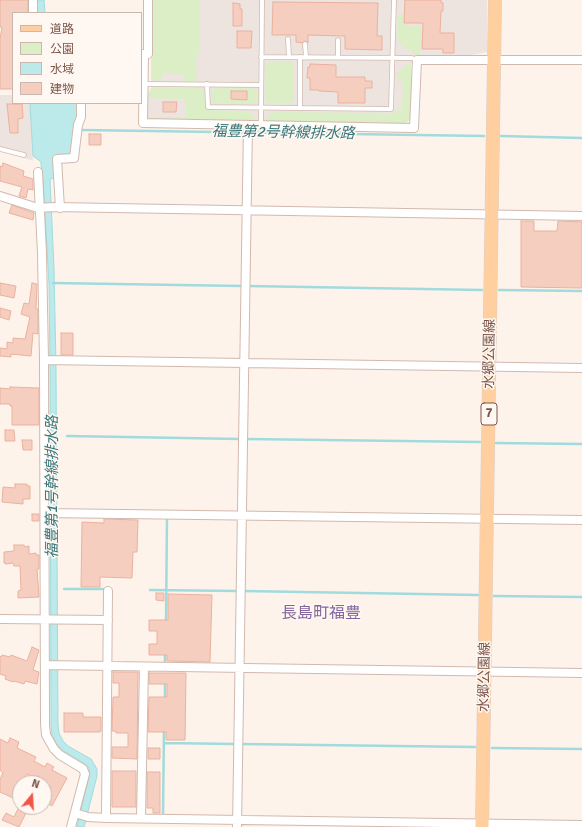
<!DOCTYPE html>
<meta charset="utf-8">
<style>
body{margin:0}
#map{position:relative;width:582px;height:827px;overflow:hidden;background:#fef3ea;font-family:Signika,"Noto Sans JP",sans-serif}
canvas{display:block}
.legend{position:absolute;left:12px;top:12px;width:130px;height:92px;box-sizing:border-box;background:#fff8f2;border:1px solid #cbb7af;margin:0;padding:5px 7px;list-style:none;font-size:12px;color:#7c554a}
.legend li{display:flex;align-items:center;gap:8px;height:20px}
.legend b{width:20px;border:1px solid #cbb7af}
.north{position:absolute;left:12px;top:775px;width:40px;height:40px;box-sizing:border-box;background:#fff8f2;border:1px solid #cbb7af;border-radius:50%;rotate:18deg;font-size:11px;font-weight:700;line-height:16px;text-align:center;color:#7c554a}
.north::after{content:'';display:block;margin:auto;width:14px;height:18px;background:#f05747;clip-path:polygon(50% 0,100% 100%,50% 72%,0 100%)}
</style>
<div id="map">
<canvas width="582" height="827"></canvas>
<ul class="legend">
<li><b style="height:5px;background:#ffcfa0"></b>道路</li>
<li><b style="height:11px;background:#dbeec6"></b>公園</li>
<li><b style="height:11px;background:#bce9ea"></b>水域</li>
<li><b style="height:11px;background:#f6cebf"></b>建物</li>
</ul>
<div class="north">N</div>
</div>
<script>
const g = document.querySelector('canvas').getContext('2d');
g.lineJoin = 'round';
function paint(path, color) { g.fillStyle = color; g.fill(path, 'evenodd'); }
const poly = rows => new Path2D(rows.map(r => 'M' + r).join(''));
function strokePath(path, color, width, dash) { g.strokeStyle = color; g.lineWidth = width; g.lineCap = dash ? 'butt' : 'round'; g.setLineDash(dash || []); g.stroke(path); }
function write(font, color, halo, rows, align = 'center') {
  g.font = font + ' Signika,"Noto Sans JP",sans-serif'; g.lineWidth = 3; g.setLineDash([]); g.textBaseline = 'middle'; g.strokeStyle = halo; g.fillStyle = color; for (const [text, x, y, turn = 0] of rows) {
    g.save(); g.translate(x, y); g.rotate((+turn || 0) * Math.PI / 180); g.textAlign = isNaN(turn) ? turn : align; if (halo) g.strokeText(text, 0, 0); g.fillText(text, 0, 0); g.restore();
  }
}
paint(poly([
 [152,0,487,0,487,52,472,55,415,55,411,64,411,118,406,123,150,119,146,117,147,97,151,88],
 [0,95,13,95,13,103,31,103,33,161,10,153,0,152]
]), '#ede4df');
paint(poly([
 [152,0,200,0,200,49,196,61,197,81,184,81,184,74,162,74,162,81,151,80],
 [404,14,403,25,421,26,420,55,415,55,412,51,406,50,397,40,398,16],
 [291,61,294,64,294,100,291,103,268,103,265,101,265,64,268,62],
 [407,64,411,64,411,118,406,123,265,121,266,118,273,112,396,113,396,110,402,110,403,82,397,82,397,74],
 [151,88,200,88,205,91,205,110,249,111,255,118,255,121,150,119,146,117,185,117,185,99,147,98],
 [215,88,253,88,257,91,257,101,254,104,215,103,211,100,211,90]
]), '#dbeec6');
const water = poly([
 [36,0,44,0,45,13,37,13,36,0],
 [31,103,78,103,78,117,72,156,54,157,55,178,50,179,54,268,56,367,58,725,59,733,63,741,68,746,91,759,97,769,97,776,84,827,77,827,89,777,89,768,84,763,62,750,56,743,52,735,51,726,50,365,49,284,43,179,42,179,41,162,33,156,30,105,31,103]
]);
paint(water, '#bce9ea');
strokePath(water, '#a1dbdd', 1);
strokePath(poly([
 [82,130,484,136],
 [501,136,582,138],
 [53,283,242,286],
 [248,286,482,290],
 [499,290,582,291],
 [67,436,240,439],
 [246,439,480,442],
 [496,443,582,444],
 [64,589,103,589],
 [150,590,238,591],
 [243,591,478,595],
 [494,596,582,597],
 [166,622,167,517],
 [165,662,165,653],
 [165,700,165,681],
 [164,743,234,744],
 [241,744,475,747],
 [492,748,582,749],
 [163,814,164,729]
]), '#a1dbdd', 2.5);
const building = poly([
 [0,0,28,0,28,13,13,13,13,89,0,89,0,39,2,27,0,27,0,0],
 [405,0,441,0,441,3,443,3,443,11,441,11,440,33,454,33,454,53,443,53,443,49,422,49,423,23,404,23,405,0],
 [273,2,378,3,377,36,382,36,382,50,345,49,345,36,308,35,308,43,305,41,302,43,296,42,296,35,272,35,273,2],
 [233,3,240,4,240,9,242,9,242,26,233,26,233,3],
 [237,31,252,31,251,48,237,48,237,31],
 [310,64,336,65,336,77,365,77,365,81,372,81,372,88,365,88,365,103,338,103,338,92,319,91,319,90,310,90,310,78,307,78,308,67,310,67,310,64],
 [231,91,247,91,247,100,231,99,231,91],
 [163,102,177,102,176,112,163,112,163,102],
 [7,104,22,104,23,118,18,119,18,133,10,133,7,104],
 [89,134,101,134,101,145,89,145,89,134],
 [3,163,24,171,23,176,33,179,33,190,28,189,26,198,19,196,22,187,0,181,0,166,2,167,3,163],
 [12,205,34,213,33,220,9,213,12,205],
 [521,221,534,221,534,231,557,231,558,221,582,222,582,288,521,287,521,221],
 [0,283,16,286,14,298,0,295,0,283],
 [32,283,37,284,36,309,38,309,38,334,33,333,31,356,11,354,11,357,0,356,0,348,7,349,7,342,13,343,13,338,25,339,30,317,21,314,24,303,29,304,32,283],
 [0,308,11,311,9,320,0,317,0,308],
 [61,333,73,333,73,355,61,355,61,333],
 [10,387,39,388,39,425,12,425,12,406,10,406,10,404,0,404,0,388,10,389,10,387],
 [5,430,14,430,15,441,5,441,5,430],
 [22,440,32,440,32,450,23,450,22,440],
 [15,484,27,484,27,486,30,486,30,499,23,499,23,504,2,502,3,487,15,488,15,484],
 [32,514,39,514,39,521,32,521,32,514],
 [104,519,138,520,137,552,133,552,132,578,100,577,100,587,81,587,82,522,104,523,104,519],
 [14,545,24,545,25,547,29,546,29,554,36,553,36,555,39,555,39,569,37,569,39,597,18,598,18,591,21,590,20,566,14,566,13,563,6,564,4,563,4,552,14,551,14,545],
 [156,593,164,593,164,601,156,600,156,593],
 [168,594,212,595,210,662,167,661,167,655,149,655,149,644,157,644,157,631,149,631,149,620,168,620,168,594],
 [32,647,39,650,33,670,39,672,37,684,25,681,24,684,14,681,13,682,5,679,6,676,0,674,0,656,1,657,2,655,10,657,11,655,27,661,32,647],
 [113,672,138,672,137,759,112,758,112,747,128,747,128,733,116,733,116,731,112,731,113,697,119,697,119,683,113,683,113,672],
 [149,673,186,673,185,740,166,740,166,732,148,732,149,697,167,697,167,684,149,684,149,673],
 [64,713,83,713,83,717,101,717,101,731,100,732,64,732,64,713],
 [10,738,19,742,17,748,36,757,34,761,45,767,47,763,54,767,52,770,67,778,52,806,44,801,51,787,27,774,23,782,20,781,20,801,0,792,0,779,3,773,0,770,0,739,8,743,10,738],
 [148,748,160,748,160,759,148,759,148,748],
 [112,771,136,771,136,807,112,807,112,771],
 [147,772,160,772,160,813,153,813,153,808,147,808,147,772],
 [19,807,27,811,19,827,2,820,6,813,14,817,19,807]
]);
paint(building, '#f6cebf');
strokePath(building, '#eab19e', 1);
const service = poly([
 [288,39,289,57],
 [338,40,338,57],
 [305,44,306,57],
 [261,57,412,58,417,60],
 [144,84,261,85],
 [207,84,208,107,391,109,394,0],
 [300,108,300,57],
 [261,125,262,0],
 [0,149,24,155]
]);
const minor = poly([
 [33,0,33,13],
 [141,54,148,54,148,0],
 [144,54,143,123,414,128,417,60,582,60],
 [38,172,42,253,44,360,45,724,46,735,54,749,60,755,83,769,85,774,71,827],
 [0,196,38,208,54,207,582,216],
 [60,208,57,159,74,158,78,125,81,117,81,103],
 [44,360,582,368],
 [45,513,582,520],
 [0,619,108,620],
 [45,665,582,673],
 [75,813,88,817,106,818,582,825],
 [106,818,108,591],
 [141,818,144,667],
 [237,827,248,125]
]);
const primary = poly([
 [482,827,495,0]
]);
strokePath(service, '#d2b9ad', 5.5);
strokePath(minor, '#d2b9ad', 10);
strokePath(primary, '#dacfcc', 14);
strokePath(service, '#fff', 4);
strokePath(minor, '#fff', 8);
strokePath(primary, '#ffcfa0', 13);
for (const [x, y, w] of [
 [489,414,16]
]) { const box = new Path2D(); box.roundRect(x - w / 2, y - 11, w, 22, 3); g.fillStyle = '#fff8f2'; g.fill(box); strokePath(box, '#7c554a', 1); }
write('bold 13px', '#7c554a', null, [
 ["7",489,414]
]);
write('14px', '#7c554a', '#fff8f2', [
 ["水郷公園線",490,354,-89],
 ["水郷公園線",485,677,-89]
]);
write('italic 15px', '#39777a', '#fff8f2', [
 ["福豊第2号幹線排水路",283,133,1],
 ["福豊第1号幹線排水路",53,487,-90]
]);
write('16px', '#84669e', '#fff8f2', [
 ["長島町福豊",321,614]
]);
</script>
